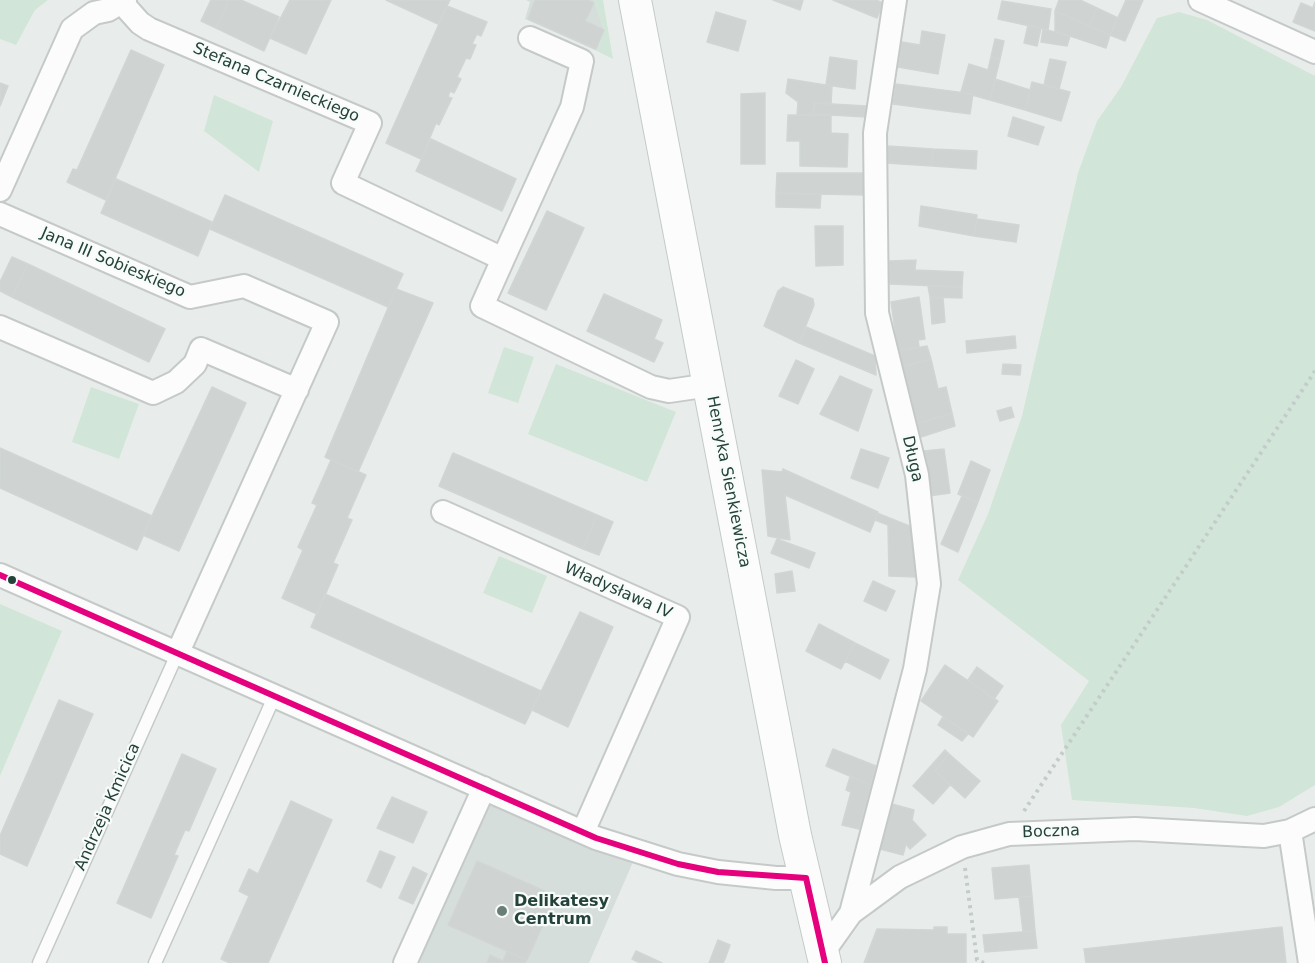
<!DOCTYPE html>
<meta charset="utf-8">
<style>
body{margin:0}
canvas{display:block;background:#e8edeb}
</style>
<canvas width="1315" height="963"></canvas>
<script>
const g = document.querySelector('canvas').getContext('2d');
g.lineJoin = 'round';
function paint(path, color) { g.fillStyle = color; g.fill(path, 'evenodd'); }
const poly = rows => new Path2D(rows.map(r => 'M' + r).join(''));
function strokePath(path, color, width, dash) { g.strokeStyle = color; g.lineWidth = width; g.lineCap = dash ? 'butt' : 'round'; g.setLineDash(dash || []); g.stroke(path); }
function write(font, color, halo, rows, align = 'center') {
  g.font = font + ' "DejaVu Sans",sans-serif'; g.lineWidth = 4.5; g.setLineDash([]); g.textBaseline = 'middle'; g.strokeStyle = halo; g.fillStyle = color; for (const [text, x, y, turn = 0] of rows) {
    g.save(); g.translate(x, y); g.rotate((+turn || 0) * Math.PI / 180); g.textAlign = isNaN(turn) ? turn : align; if (halo) g.strokeText(text, 0, 0); g.fillText(text, 0, 0); g.restore();
  }
}
paint(poly([
 [526,0,594,0,604,30,597,51,525,19,530,2],
 [484,803,608,855,633,862,589,963,419,963]
]), '#d6dedb');
paint(poly([
 [0,0,48,0,35,10,16,45,0,39],
 [594,0,603,0,613,59,597,51,604,30],
 [1179,12,1207,20,1315,76,1315,785,1279,807,1247,816,1194,808,1072,800,1061,725,1089,681,958,580,988,514,1022,416,1078,173,1097,121,1121,87,1157,18],
 [214,95,273,121,259,172,204,131],
 [504,347,534,357,518,403,488,393],
 [556,364,676,412,647,482,528,434],
 [91,387,139,404,119,459,72,442],
 [499,556,547,576,532,613,483,593],
 [0,604,62,631,0,776]
]), '#d1e6d8');
const building = poly([
 [211,0,229,0,216,28,201,21,211,0],
 [229,0,241,0,279,17,264,51,216,28,229,0],
 [290,0,331,0,306,54,270,38,290,0],
 [386,0,450,0,438,24,386,0],
 [535,0,587,0,594,3,585,21,604,30,596,49,528,19,535,0],
 [773,0,803,0,800,10,773,0],
 [833,0,876,0,883,3,877,18,833,0],
 [1059,0,1080,0,1097,8,1089,26,1055,11,1059,0],
 [1126,0,1143,0,1125,41,1110,35,1126,0],
 [1002,1,1051,9,1048,30,998,19,1002,1],
 [1315,2,1315,31,1293,22,1301,3,1313,8,1315,2],
 [447,6,487,22,481,36,477,34,472,44,476,45,470,59,466,58,457,77,461,79,454,93,450,91,448,97,452,98,439,125,436,123,421,159,386,143,447,6],
 [1097,8,1118,18,1110,35,1089,26,1097,8],
 [1055,11,1110,35,1106,48,1055,31,1055,11],
 [716,12,746,21,738,51,707,42,716,12],
 [1028,25,1041,28,1037,46,1024,43,1028,25],
 [1043,29,1070,36,1067,46,1041,42,1043,29],
 [922,31,945,35,938,74,898,67,902,42,920,45,922,31],
 [995,39,1004,41,1000,59,991,57,995,39],
 [131,50,164,65,106,200,67,182,73,169,77,170,131,50],
 [830,57,857,61,855,89,826,85,830,57],
 [991,57,1000,59,990,100,961,92,969,64,988,70,991,57],
 [1050,59,1066,62,1059,89,1044,85,1050,59],
 [788,79,832,86,831,104,815,103,813,114,797,115,798,102,786,93,788,79],
 [995,79,1030,90,1025,110,990,100,995,79],
 [1032,82,1070,92,1061,121,1025,110,1032,82],
 [0,83,8,86,0,106,0,83],
 [896,84,973,94,970,114,893,104,896,84],
 [765,93,765,164,741,164,741,94,765,93],
 [815,103,866,106,866,117,813,114,815,103],
 [788,115,831,115,831,133,848,134,847,167,800,166,800,141,787,141,788,115],
 [1013,117,1044,127,1038,145,1008,136,1013,117],
 [431,139,516,179,502,211,416,171,431,139],
 [888,146,933,149,932,166,886,163,888,146],
 [933,149,977,151,976,169,932,166,933,149],
 [777,173,865,173,864,195,776,193,777,173],
 [116,179,212,222,198,256,101,213,116,179],
 [776,193,821,194,820,208,776,207,776,193],
 [225,195,403,274,388,307,210,229,225,195],
 [921,206,977,215,974,236,919,226,921,206],
 [547,211,584,228,546,310,508,293,547,211],
 [977,219,1019,225,1016,242,974,236,977,219],
 [815,226,843,226,843,265,816,266,815,226],
 [12,257,28,264,12,297,0,291,0,282,12,257],
 [916,260,915,270,963,272,962,287,890,284,889,261,916,260],
 [28,264,165,329,149,362,12,297,28,264],
 [928,286,962,287,962,298,930,297,928,286],
 [783,287,813,299,814,305,799,343,764,326,778,291,783,287],
 [396,289,433,303,358,472,325,457,396,289],
 [604,294,662,320,654,339,663,343,654,362,587,331,604,294],
 [919,297,925,339,918,340,919,347,898,351,891,302,919,297],
 [930,297,943,298,945,322,932,324,930,297],
 [806,327,875,356,876,375,799,343,806,327],
 [1015,336,1016,348,967,353,966,341,1015,336],
 [927,346,931,359,902,367,898,351,927,346],
 [931,359,938,389,946,387,952,413,917,424,902,367,931,359],
 [796,360,814,369,798,404,779,396,796,360],
 [1003,364,1021,365,1020,375,1002,374,1003,364],
 [840,376,872,390,858,431,820,414,840,376],
 [212,387,246,403,179,551,143,535,212,387],
 [1011,407,1014,417,1000,421,997,411,1011,407],
 [952,413,955,426,921,437,917,424,952,413],
 [0,448,152,516,137,550,0,488,0,448],
 [861,449,889,458,878,488,851,478,861,449],
 [944,449,950,493,929,496,924,451,944,449],
 [453,453,597,515,583,549,439,486,453,453],
 [331,460,366,475,347,518,352,520,333,563,338,565,317,614,282,598,303,550,298,547,317,505,312,503,331,460],
 [971,461,990,470,978,502,958,494,971,461],
 [783,469,878,512,870,532,785,495,790,540,768,536,762,470,782,472,783,469],
 [962,496,978,502,958,552,941,544,962,496],
 [877,513,917,529,917,577,889,576,888,525,875,520,877,513],
 [597,515,613,522,599,555,583,549,597,515],
 [777,539,815,553,809,568,771,553,777,539],
 [792,571,795,591,777,593,775,574,792,571],
 [873,581,895,591,886,611,864,601,873,581],
 [325,594,541,691,525,724,311,627,325,594],
 [580,612,613,627,568,727,532,710,580,612],
 [819,624,855,643,841,669,806,651,819,624],
 [855,643,889,660,880,679,845,661,855,643],
 [945,665,998,701,973,737,921,701,945,665],
 [977,667,1003,686,994,699,968,680,977,667],
 [59,700,93,714,27,866,0,854,0,836,59,700],
 [943,717,968,734,962,741,938,725,943,717],
 [833,749,876,766,871,785,826,766,833,749],
 [945,750,949,754,935,771,950,785,933,804,913,786,945,750],
 [182,754,216,769,189,831,185,830,174,855,178,856,151,918,117,903,182,754],
 [949,754,980,781,965,798,935,771,949,754],
 [850,777,871,785,859,829,842,825,851,792,846,790,850,777],
 [392,797,427,812,413,843,377,828,392,797],
 [291,801,332,820,268,963,230,963,221,959,249,896,239,891,249,869,258,874,291,801],
 [892,804,914,810,912,820,926,835,910,849,906,844,903,855,880,849,892,804],
 [380,851,395,857,381,888,367,881,380,851],
 [477,861,556,896,527,960,448,925,477,861],
 [1029,865,1032,896,995,899,992,868,1029,865],
 [413,867,427,874,413,904,399,898,413,867],
 [1032,896,1035,931,1023,932,1019,897,1032,896],
 [934,927,947,927,947,934,966,934,966,963,864,963,877,929,934,930,934,927],
 [1282,927,1286,963,1086,963,1084,949,1282,927],
 [1035,931,1037,948,985,952,983,935,1035,931],
 [718,940,730,945,725,959,723,963,709,963,718,940],
 [507,951,526,960,525,963,487,963,490,955,503,961,507,951],
 [636,951,662,963,640,963,632,959,636,951]
]);
paint(building, '#cfd4d2');
strokePath(building, '#d1d6d4', 1.5);
const lane = poly([
 [39,963,178,652],
 [155,963,275,695]
]);
const street = poly([
 [1200,0,1315,52],
 [122,3,140,23,149,29,370,123,343,183,503,259,482,306,651,387,669,391,710,385],
 [0,190,72,29,94,13,108,10,125,0],
 [0,214,190,297,244,286,327,322,178,652],
 [503,259,572,107,582,61,530,38],
 [0,327,153,393,176,382,195,364,201,349,297,390],
 [443,512,678,617,583,832],
 [0,575,596,838,678,864,718,872,776,878,806,878],
 [1290,831,1310,963],
 [851,913,915,669,929,584,917,475,877,313,875,133,895,0],
 [824,951,851,913,900,877,962,847,1009,834,1135,829,1264,836,1290,831,1315,819],
 [405,963,484,788]
]);
const secondary = poly([
 [635,0,795,835,825,963]
]);
strokePath(lane, '#c5cac8', 15);
strokePath(street, '#c5cac8', 26);
strokePath(secondary, '#c3cbc8', 34);
strokePath(poly([
 [1024,811,1315,371],
 [965,868,977,960,984,963]
]), '#c3ccca', 4, [3, 4.5]);
strokePath(lane, '#fcfcfc', 12);
strokePath(street, '#fcfcfc', 22);
strokePath(secondary, '#fcfcfc', 32);
strokePath(poly([
 [0,575,596,838,678,864,718,872,806,878],
 [806,878,825,963]
]), '#e5007d', 6);
for (const [x, y, r, color] of [
 [12,580,5,"#24423a"],
 [502,911,6,"#697e78"]
]) { const dot = new Path2D(); dot.arc(x, y, r, 0, 2 * Math.PI); g.fillStyle = color; g.fill(dot); strokePath(dot, '#f7fbf9', 2); }
write('16px', '#24423a', '#f7fbf9', [
 ["Stefana Czarnieckiego",276,83,23],
 ["Jana III Sobieskiego",113,263,23],
 ["Długa",912,459,77],
 ["Henryka Sienkiewicza",728,482,79],
 ["Władysława IV",618,591,24],
 ["Andrzeja Kmicica",108,807,-66],
 ["Boczna",1051,832,-2]
]);
write('bold 16px', '#24423a', '#f7fbf9', [
 ["Delikatesy",514,902],
 ["Centrum",514,920]
], 'left');
</script>
